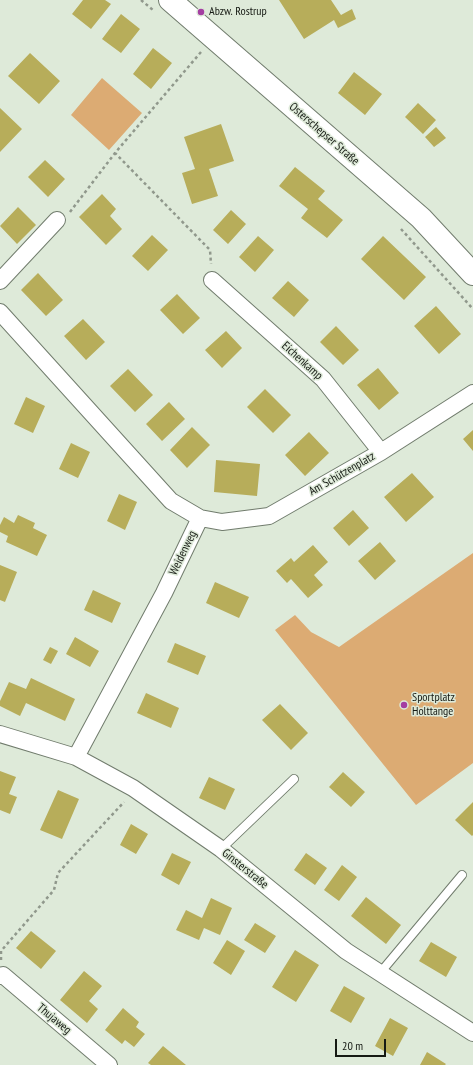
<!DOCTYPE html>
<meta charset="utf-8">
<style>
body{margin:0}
#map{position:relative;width:473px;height:1065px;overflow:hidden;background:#deead9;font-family:"PT Sans Narrow",sans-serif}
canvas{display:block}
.scale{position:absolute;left:335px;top:1039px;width:51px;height:18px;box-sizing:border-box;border:2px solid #161a14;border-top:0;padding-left:5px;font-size:12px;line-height:14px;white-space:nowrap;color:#161a14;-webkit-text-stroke:3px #deead9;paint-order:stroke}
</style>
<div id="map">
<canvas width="473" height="1065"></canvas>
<div class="scale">20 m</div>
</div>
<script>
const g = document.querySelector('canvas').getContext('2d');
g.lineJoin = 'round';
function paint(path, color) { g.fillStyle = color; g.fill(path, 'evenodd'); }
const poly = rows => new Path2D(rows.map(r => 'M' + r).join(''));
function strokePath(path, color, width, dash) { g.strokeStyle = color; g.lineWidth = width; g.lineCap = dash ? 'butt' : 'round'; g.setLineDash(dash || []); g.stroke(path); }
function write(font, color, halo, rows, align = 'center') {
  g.font = font + ' "PT Sans Narrow",sans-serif'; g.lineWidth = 3; g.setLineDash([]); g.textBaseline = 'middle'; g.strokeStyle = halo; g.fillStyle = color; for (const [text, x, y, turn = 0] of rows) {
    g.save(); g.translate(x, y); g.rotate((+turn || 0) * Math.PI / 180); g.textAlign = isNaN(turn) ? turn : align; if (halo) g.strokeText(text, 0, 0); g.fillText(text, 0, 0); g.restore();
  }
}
paint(poly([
 [102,78,142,113,109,150,71,115],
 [473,553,473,763,416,805,275,630,295,615,311,632,339,647]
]), '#dcab73');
paint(poly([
 [83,0,105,0,111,4,91,29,72,14],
 [279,0,331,0,341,15,352,9,356,19,338,28,334,20,304,39],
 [121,14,140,29,121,53,102,39],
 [153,48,172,63,151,89,133,74],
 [30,53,60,81,39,104,8,76],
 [354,72,382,94,365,115,338,93],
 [418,103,436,120,423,134,405,117],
 [0,108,22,129,0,152],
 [221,124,234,161,209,169,218,196,192,204,182,173,195,169,184,137],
 [436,127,446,138,434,147,425,137],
 [45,160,65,179,48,197,28,177],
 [295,167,325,191,318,199,343,220,327,238,301,218,308,209,279,186],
 [102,194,116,209,110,216,122,229,106,245,79,217],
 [18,207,36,225,17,244,0,226],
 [231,210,246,224,228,244,213,230],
 [152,235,168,250,148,271,132,256],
 [258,236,274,250,255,272,239,257],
 [383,236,426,277,404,300,361,259],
 [38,273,63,300,46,316,21,290],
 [288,281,309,300,294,317,272,298],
 [177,294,200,318,183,334,160,310],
 [436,306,461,334,439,354,414,326],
 [83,319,105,342,86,360,64,336],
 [336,326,359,350,343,365,320,342],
 [226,331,242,348,222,368,205,350],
 [378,368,399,393,379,410,357,385],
 [128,369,153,395,135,412,110,386],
 [265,389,291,415,273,433,247,407],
 [26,397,45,406,33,433,14,424],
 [169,402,185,419,162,441,146,424],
 [192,427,210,445,187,468,170,450],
 [473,430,473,451,463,439],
 [309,432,329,453,305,476,285,455],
 [71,443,90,452,78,478,59,469],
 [216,460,260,464,257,496,214,492],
 [412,473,434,497,406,522,384,497],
 [119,494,137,502,125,530,107,521],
 [353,510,369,528,349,546,333,528],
 [18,515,35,523,33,528,47,535,37,556,6,542,8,536,0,532,0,525,4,517,14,523],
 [380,542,396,561,375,580,358,561],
 [313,545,328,562,314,575,323,585,308,598,291,579,287,583,276,571,291,558,294,562],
 [0,565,17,572,5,602,0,600],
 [215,582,249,597,239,618,206,603],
 [93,590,121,603,112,623,84,610],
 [75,637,99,651,90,667,66,654],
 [175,643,206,656,198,675,167,662],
 [50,647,58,651,51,664,43,660],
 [31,678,75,699,65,721,26,703,20,716,0,706,0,701,9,682,26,689],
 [146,693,179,708,171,728,137,713],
 [280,704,308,733,291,750,262,720],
 [0,771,16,777,9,794,17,797,10,814,0,810],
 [343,772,365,792,351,807,329,787],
 [209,777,235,789,225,810,199,798],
 [58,790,79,799,62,839,40,830],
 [473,802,473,835,472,836,455,820],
 [131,824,148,834,136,854,120,845],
 [172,853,191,862,179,885,161,875],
 [306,853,327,868,315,885,294,870],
 [342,865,357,877,339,901,324,890],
 [366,897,401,925,386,944,351,916],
 [211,898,232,908,220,935,204,928,199,940,176,930,186,910,202,918],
 [255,923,276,936,265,953,244,940],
 [31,931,56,951,41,969,16,948],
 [227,940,245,951,231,975,213,963],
 [431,942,457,957,446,977,419,961],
 [295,950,319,965,296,1002,272,987],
 [84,971,102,986,89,1001,98,1009,87,1023,60,1000],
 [344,986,365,998,351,1023,330,1011],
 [123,1008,139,1022,136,1027,145,1034,134,1047,125,1040,122,1044,105,1030],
 [390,1018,408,1028,393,1056,375,1046],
 [163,1046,186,1065,151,1065,148,1063],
 [427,1052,446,1064,445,1065,420,1065]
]), '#b7ad5a');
const lane = poly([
 [221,849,294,779],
 [380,973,462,875]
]);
const street = poly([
 [212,280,323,379,381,452],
 [0,281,57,220],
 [0,312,171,501,200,518,222,522,269,516,381,452,473,393],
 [0,734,76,757,133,788,221,849,346,951,473,1033],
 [76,757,164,593,200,518],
 [0,976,3,975,109,1065]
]);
const secondary = poly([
 [170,0,421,218,473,274]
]);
strokePath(lane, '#717c6d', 10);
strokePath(street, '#717c6d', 18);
strokePath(secondary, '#717c6d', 24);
strokePath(poly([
 [141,0,153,10],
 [201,52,115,153,210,250,211,264],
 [70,212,115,153],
 [401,229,473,309],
 [1,960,1,951,54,890,58,873,124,802]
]), '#90988c', 2.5, [3, 3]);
strokePath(lane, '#fff', 8);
strokePath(street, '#fff', 16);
strokePath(secondary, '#fff', 22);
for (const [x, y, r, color] of [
 [201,12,4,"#a43ea2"],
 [404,705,4,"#a43ea2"]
]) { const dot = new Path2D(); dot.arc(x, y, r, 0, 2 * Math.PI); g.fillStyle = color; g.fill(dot); strokePath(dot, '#deead9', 1.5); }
write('12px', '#161a14', '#deead9', [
 ["Abzw. Rostrup",209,12],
 ["Sportplatz",412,698],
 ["Holttange",412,712]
], 'left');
write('12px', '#161a14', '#deead9', [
 ["Osterschepser Straße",324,134,41],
 ["Eichenkamp",302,361,42],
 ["Am Schützenplatz",342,474,-30],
 ["Weidenweg",183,553,-64],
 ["Ginsterstraße",245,869,39],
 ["Thujaweg",54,1019,40]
]);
</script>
